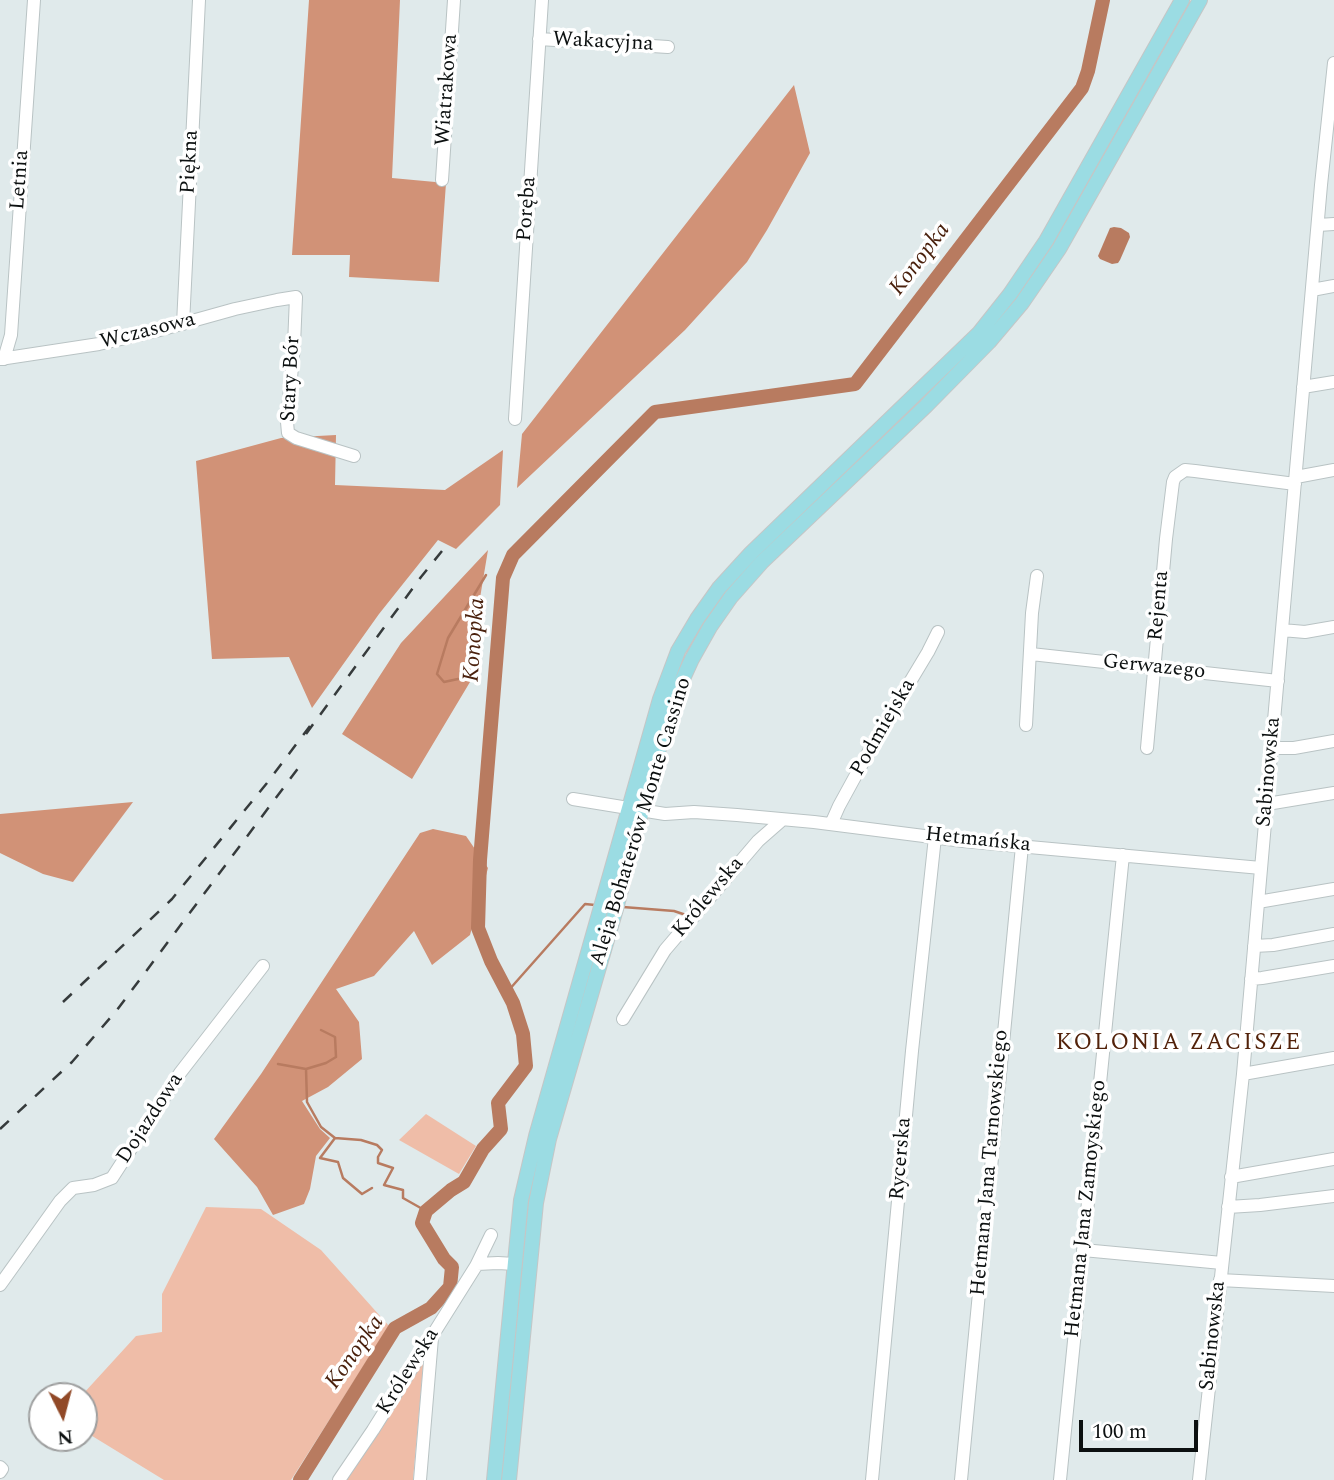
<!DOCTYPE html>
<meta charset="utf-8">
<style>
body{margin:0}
#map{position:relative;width:1334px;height:1480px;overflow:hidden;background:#e0eaeb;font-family:Spectral,serif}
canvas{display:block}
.north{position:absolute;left:28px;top:1382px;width:70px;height:70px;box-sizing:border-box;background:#fff;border:2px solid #9e9f9f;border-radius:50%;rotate:174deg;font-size:19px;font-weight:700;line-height:28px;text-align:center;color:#0c1010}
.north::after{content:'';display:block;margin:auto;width:24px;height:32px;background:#914927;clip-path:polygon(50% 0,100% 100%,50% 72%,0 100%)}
.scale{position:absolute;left:1079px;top:1420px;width:119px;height:32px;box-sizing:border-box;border:4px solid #0c1010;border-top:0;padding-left:9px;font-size:21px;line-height:24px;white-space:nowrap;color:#0c1010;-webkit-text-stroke:5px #fff;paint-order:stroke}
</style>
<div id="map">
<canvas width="1334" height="1480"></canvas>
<div class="north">N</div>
<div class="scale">100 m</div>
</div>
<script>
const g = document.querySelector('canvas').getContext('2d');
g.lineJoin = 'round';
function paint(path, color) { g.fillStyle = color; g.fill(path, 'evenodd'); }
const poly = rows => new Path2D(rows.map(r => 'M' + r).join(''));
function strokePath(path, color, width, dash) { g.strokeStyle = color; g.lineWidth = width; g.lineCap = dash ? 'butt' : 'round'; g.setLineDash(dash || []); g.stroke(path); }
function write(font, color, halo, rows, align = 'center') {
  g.font = font + ' Spectral,serif'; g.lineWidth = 7; g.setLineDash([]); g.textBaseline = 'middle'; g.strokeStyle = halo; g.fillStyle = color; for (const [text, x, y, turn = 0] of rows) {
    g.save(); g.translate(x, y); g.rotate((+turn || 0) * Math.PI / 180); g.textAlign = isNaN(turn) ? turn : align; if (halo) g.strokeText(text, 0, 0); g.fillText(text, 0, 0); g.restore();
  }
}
paint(poly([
 [426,1114,476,1146,459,1174,399,1140],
 [206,1207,261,1209,321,1250,389,1326,291,1480,164,1480,84,1431,84,1396,83,1394,136,1336,162,1332,162,1294],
 [424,1356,413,1480,345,1480]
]), '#efbda8');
paint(poly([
 [309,0,400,0,392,178,446,183,439,282,349,277,350,255,292,255],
 [794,85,810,153,767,230,747,262,685,330,517,488,522,434],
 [336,435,335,485,445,490,503,450,500,505,456,549,438,540,379,614,312,708,289,657,212,659,196,461,281,438],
 [488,550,477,616,470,682,412,779,342,734,401,643],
 [133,802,73,882,43,874,0,853,0,814],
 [433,829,466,836,488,868,470,935,432,965,414,931,374,976,336,989,359,1022,362,1059,328,1087,302,1101,320,1129,330,1138,316,1156,310,1189,304,1204,273,1215,257,1187,214,1139,261,1074,420,833]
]), '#d19277');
paint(poly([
 [1114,227,1121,228,1129,233,1130,237,1120,260,1118,263,1112,264,1100,259,1098,256,1110,228]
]), '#b87b60');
strokePath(poly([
 [458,679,444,682,437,674,448,638,486,575],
 [623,907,674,911,686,915],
 [508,991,585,904,595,905],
 [321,1030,335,1037,336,1057,326,1063,306,1069,307,1102,321,1127,335,1138,361,1140,377,1145,382,1150,378,1157,378,1163,393,1168,384,1185,403,1190,403,1198,426,1211],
 [278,1064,306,1069],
 [335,1138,320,1158,338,1162,343,1178,362,1194,372,1188]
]), '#b87b60', 2.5);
strokePath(poly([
 [300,1480,395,1328,431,1308,450,1287,452,1267,444,1259,422,1223,426,1211,451,1190,464,1182,483,1149,501,1129,498,1103,526,1066,523,1034,513,1003,491,961,478,928,480,860,503,578,513,555,655,412,855,384,1082,88,1088,71,1103,0]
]), '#b87b60', 14);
const minor = poly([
 [539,39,668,47],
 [442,180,454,0],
 [1318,225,1334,224],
 [1312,290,1334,286],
 [183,324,199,0],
 [0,359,99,344,156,331,235,309,277,300,296,297,294,345,287,422,288,433,296,438,354,456],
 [4,359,11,335,34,0],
 [1303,387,1334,382],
 [515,419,542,0],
 [1296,477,1334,470],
 [1282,630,1305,632,1334,627],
 [1031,654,1278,681],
 [1026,725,1032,613,1037,576],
 [1147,748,1166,539,1173,482,1175,477,1185,470,1195,471,1295,484],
 [1272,748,1294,748,1334,741],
 [573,799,665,814,694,812,737,815,814,822,963,841,1261,868],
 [1267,804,1334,793],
 [831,824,839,806,874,742,928,652,938,632],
 [1258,902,1334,889],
 [1254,946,1273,945,1334,934],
 [1251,979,1262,978,1334,966],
 [623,1019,665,950,758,841,782,820],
 [1243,1074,1334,1058],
 [1231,1177,1334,1159],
 [1228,1207,1260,1205,1334,1196],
 [1083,1250,1222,1263],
 [477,1264,498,1263,515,1264],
 [1220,1280,1334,1286],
 [0,1285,60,1201,73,1188,94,1185,112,1178,180,1073,263,966],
 [0,1467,2,1469,0,1472],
 [339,1480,373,1430,476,1266,491,1235],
 [420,1480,432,1338],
 [872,1480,912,1051,935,837],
 [961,1480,1022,846],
 [1060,1480,1123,855],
 [1199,1480,1243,1074,1321,185,1334,63]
]);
const major = poly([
 [494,1480,521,1200,536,1136,660,699,678,651,697,619,719,588,751,553,979,333,1010,294,1046,241,1182,0],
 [509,1480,536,1203,549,1139,616,909,654,765,676,694,692,659,710,627,731,597,762,562,926,406,989,342,1022,303,1059,249,1200,0]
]);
strokePath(minor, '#b9c3c4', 14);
strokePath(major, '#c5c6c6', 16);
strokePath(minor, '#fff', 12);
strokePath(major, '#9bdce3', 14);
strokePath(poly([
 [306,734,421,577,442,551],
 [63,1002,172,899,267,783,310,726],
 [0,1129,72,1062,117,1010,299,767]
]), '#363b3c', 2.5, [12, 12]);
write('21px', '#0c1010', '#fff', [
 ["Wakacyjna",603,43,3],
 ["Wiatrakowa",448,90,-86],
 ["Piękna",191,162,-87],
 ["Letnia",21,180,-86],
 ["Poręba",528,209,-86],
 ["Wczasowa",148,332,-14],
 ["Stary Bór",292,379,-87],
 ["Rejenta",1160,606,-85],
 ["Gerwazego",1154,668,6],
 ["Podmiejska",884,728,-60],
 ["Sabinowska",1270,772,-85],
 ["Aleja Bohaterów Monte Cassino",642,822,-73],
 ["Hetmańska",978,841,6],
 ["Królewska",709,898,-50],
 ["Dojazdowa",151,1119,-57],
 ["Rycerska",902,1159,-85],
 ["Hetmana Jana Tarnowskiego",991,1163,-85],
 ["Hetmana Jana Zamoyskiego",1087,1209,-84],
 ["Sabinowska",1214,1336,-84],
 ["Królewska",409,1372,-58]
]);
write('italic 23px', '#4a210d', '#fff', [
 ["Konopka",921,260,-53],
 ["Konopka",476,640,-86],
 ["Konopka",356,1353,-55]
]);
g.letterSpacing = '2px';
write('23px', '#52220a', '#fff', [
 ["KOLONIA ZACISZE",1179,1044]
]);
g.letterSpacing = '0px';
</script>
